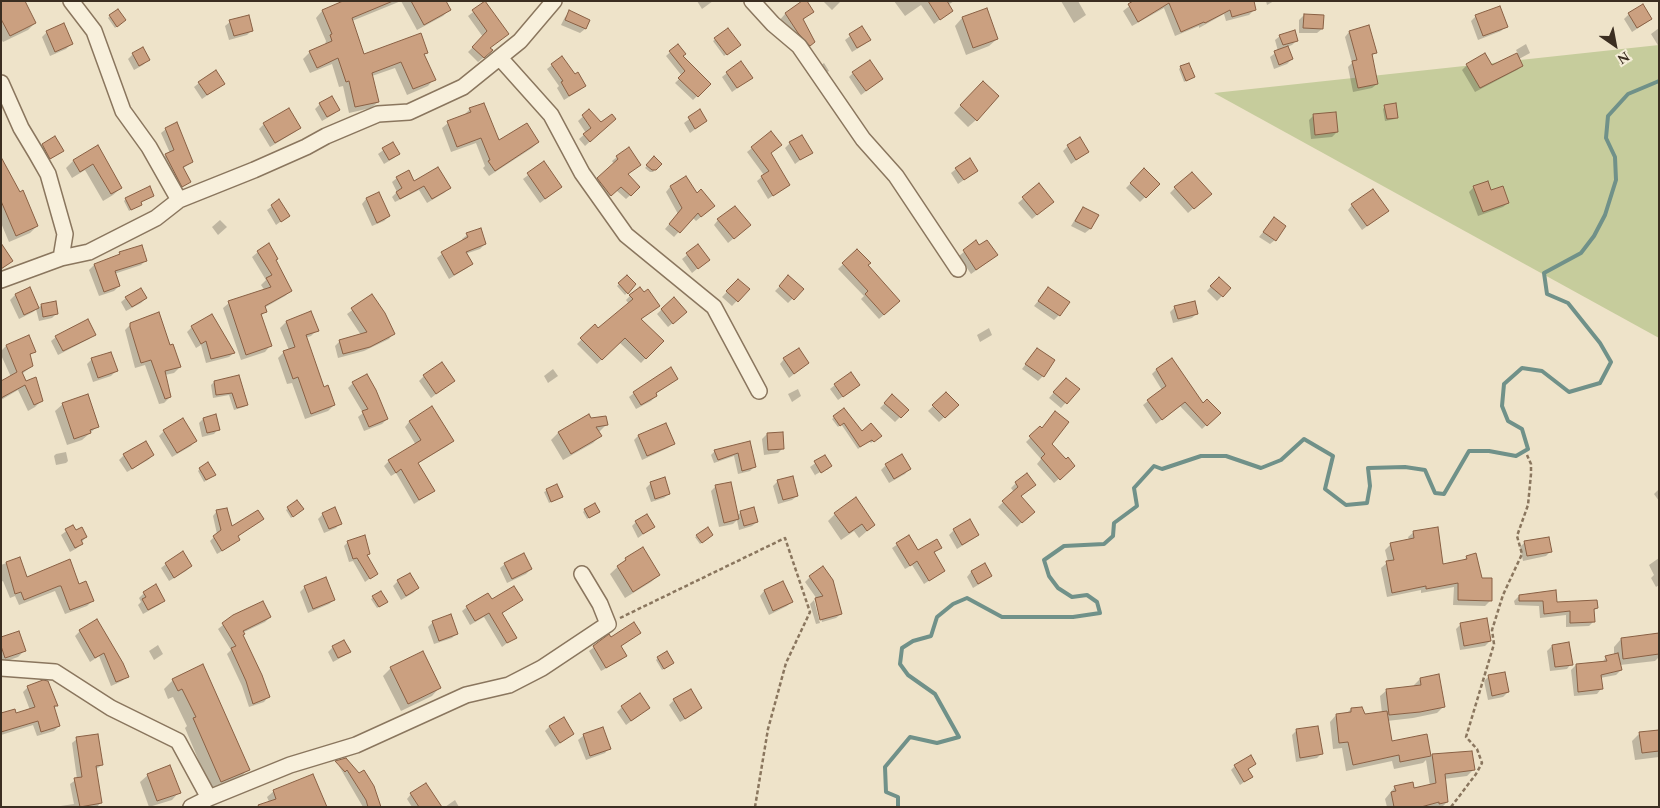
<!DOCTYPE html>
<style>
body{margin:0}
#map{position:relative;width:1660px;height:808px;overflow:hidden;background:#eee3c9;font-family:Spectral,serif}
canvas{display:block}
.frame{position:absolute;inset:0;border:2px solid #3b2e21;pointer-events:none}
.north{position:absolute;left:1590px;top:20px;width:50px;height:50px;-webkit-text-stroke:4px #f5edd8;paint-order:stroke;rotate:147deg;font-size:14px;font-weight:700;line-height:20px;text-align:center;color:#3b2e21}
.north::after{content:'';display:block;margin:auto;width:18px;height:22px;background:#3b2e21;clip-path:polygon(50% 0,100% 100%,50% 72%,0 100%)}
</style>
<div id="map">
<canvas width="1660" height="808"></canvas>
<div class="frame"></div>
<div class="north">N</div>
</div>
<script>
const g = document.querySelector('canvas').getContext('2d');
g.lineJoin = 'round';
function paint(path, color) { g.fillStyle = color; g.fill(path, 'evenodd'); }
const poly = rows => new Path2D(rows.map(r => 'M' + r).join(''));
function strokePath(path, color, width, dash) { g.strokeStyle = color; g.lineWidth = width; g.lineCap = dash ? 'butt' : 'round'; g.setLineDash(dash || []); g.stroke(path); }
paint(poly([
 [1659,45,1659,338,1214,93]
]), '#c6cc9c');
paint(poly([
 [1,1,35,23,28,30,3,42,1,39],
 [346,1,401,1,352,21,363,56,426,52,424,55,434,79,428,86,407,95,395,68,372,76,378,102,371,108,349,113,343,86,339,87,332,64,310,73,303,59,310,52,325,45,326,41,316,18,322,11],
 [401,1,444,1,449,10,443,16,417,30],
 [697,1,713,1,702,9],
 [804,1,812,12,802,21,814,42,806,49,778,22,785,14],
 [823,1,841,1,832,10],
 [894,1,954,1,948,5,952,10,934,24,921,5,905,16],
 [1061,1,1078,1,1086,15,1074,23],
 [1136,1,1191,1,1255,9,1249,15,1226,21,1224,14,1199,28,1199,26,1175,36,1164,8,1132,26,1123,11],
 [1266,1,1274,1,1267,5],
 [485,3,489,48,487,55,478,62,468,52,483,37,468,16],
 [1643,5,1651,19,1646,23,1632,32,1624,19,1629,14],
 [986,9,997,39,989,46,966,55,955,26,962,18],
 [570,12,589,21,585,29,580,33,561,25,565,17],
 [1304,15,1322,29,1317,33,1299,33,1299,20],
 [110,16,122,22,115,28,108,18],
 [1476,16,1506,26,1501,31,1478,40,1471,21],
 [230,22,252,30,247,35,229,40,225,26],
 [862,27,869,39,865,44,852,52,845,40],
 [1659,28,1659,47,1651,34],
 [728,30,737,47,724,56,713,41],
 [47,32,71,44,66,49,50,56,42,37],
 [1349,32,1376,52,1371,57,1377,84,1372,88,1353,92,1348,67,1352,63,1345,37],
 [1280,36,1297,40,1292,45,1287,47,1292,59,1287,64,1274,69,1270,57,1278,51,1275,40],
 [1526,44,1530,53,1519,59,1522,66,1517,70,1475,92,1462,70,1467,65,1491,67,1518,54,1516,50],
 [678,45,682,56,709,84,693,100,675,83,682,76,666,56],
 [133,54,148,60,143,65,134,70,128,59],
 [824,63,829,71,827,72,837,86,834,89,819,67],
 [552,65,584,86,580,90,564,100,557,88,559,86,547,69],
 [1181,67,1194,77,1184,82,1179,69],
 [727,73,746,82,732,92,722,77],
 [853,73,882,79,861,95,849,77],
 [199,83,223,84,202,99,194,87],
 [975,90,976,120,968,127,954,113],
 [320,104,339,109,334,114,322,121,315,109],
 [1385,107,1397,117,1395,119,1385,121,1383,109],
 [470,109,498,142,538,142,532,148,489,176,483,168,485,166,476,143,451,152,442,128,448,123,464,115],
 [589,111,600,123,610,123,585,146,579,139,586,133,578,121],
 [700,111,706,121,690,133,684,123],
 [1314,115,1337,132,1332,137,1311,139,1309,120],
 [264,124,300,127,295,132,270,147,259,129],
 [166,129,192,162,182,169,190,181,178,190,161,159,170,153,161,133],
 [55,138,62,151,45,163,38,150],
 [393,143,399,154,394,158,384,164,378,154],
 [790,143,811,152,795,164,785,148],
 [1068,146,1088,152,1071,164,1063,151],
 [97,147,121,188,113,195,103,201,85,170,72,178,66,168,73,161],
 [752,148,770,154,789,185,768,199,757,181,764,175,747,152],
 [628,149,639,165,627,175,639,187,626,199,616,190,606,200,593,183,614,164,612,161,617,157],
 [654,158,660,164,653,172,650,172,645,168],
 [544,163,561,187,540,203,523,179],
 [1,165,37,226,30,233,9,242,1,223],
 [956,169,971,175,958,184,951,173],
 [1144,170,1158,184,1140,202,1126,188],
 [397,178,414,183,449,188,444,193,427,203,419,190,395,202,392,197,397,192,392,182],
 [686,178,708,211,696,221,692,217,674,237,665,229,678,214,666,192,670,187],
 [1039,185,1047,206,1032,219,1018,203],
 [1474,187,1508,203,1503,207,1478,216,1469,192],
 [1175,188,1205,198,1188,213,1170,193],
 [378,194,389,216,384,221,372,226,362,204,366,199],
 [126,199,140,203,141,205,129,211,124,201],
 [279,201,288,216,276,225,267,210],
 [1352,205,1382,215,1362,230,1348,210],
 [1083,208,1097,216,1090,229,1085,233,1071,226,1079,213],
 [1274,219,1275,240,1270,244,1259,237],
 [220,220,227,227,218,235,212,227],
 [718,220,744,230,728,243,714,225],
 [467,235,485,244,480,249,465,254,471,264,467,268,449,279,437,258,442,254,463,241,462,239],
 [976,242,992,259,971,274,959,256],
 [698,246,703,264,692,273,682,259],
 [857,251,894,306,879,319,861,299,864,296,838,269],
 [258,252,274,261,291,291,285,296,264,308,265,312,260,317,270,346,265,352,241,360,223,308,229,303,265,291,261,285,266,280,252,257],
 [120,253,146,260,141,265,114,274,119,286,114,291,99,296,89,270,94,265,116,257],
 [627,276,635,284,625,295,617,286],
 [789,277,802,289,788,303,775,291],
 [738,280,748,289,732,306,722,297],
 [1214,283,1222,296,1217,301,1207,291],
 [29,288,38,308,42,305,57,313,52,318,39,321,36,309,33,312,19,319,10,300,15,295],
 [1048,289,1059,315,1054,320,1034,306],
 [371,296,393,334,389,339,364,351,338,358,335,346,340,341,361,335,347,314],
 [630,296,653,310,640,320,662,341,641,363,619,342,597,364,577,344,595,326,598,329,629,304,626,300],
 [126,298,146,298,141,303,126,311,121,302],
 [1175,307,1197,313,1192,318,1173,323,1170,312],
 [662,309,680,317,668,327,657,314],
 [310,313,317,330,311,336,305,338,323,388,334,405,328,411,305,419,292,383,287,384,278,358,284,352,289,350,280,328,286,322],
 [131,324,170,347,180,367,174,373,165,375,170,397,164,403,159,404,145,365,135,368,125,330],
 [192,327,234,353,229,357,206,363,201,345,196,348,187,332],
 [989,328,992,335,980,342,977,335],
 [94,334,89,339,58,355,51,341,56,337],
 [6,346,34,351,29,357,32,366,22,374,25,382,41,401,35,407,28,411,18,390,1,400,1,382,11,377,1,355,1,351],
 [1037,349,1043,376,1038,381,1022,369],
 [92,359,116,371,111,376,93,382,87,364],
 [784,359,808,363,789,378,780,364],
 [553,369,558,376,548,383,544,376],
 [1156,370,1203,405,1219,413,1202,429,1180,406,1156,424,1143,405,1162,390,1152,374],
 [238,376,247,404,244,407,234,410,229,395,213,398,211,385,214,382],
 [424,376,453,381,431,398,419,381],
 [677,379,655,394,656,396,651,401,636,409,629,397,634,393],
 [353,383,387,419,382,424,364,431,358,417,363,413,348,388],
 [1061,384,1078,389,1061,408,1049,398],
 [835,385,859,385,838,400,830,389],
 [798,389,801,396,792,402,788,394],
 [946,394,957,405,939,422,928,411],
 [892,396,907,410,895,422,880,408],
 [63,404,98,426,82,440,67,445,55,411],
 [432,408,452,441,447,446,417,464,433,491,428,495,414,504,396,473,391,476,384,466,389,461,416,445,405,427,409,422],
 [844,409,861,433,880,436,871,443,869,441,858,449,841,424,838,427,832,419],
 [588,415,591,419,606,425,598,433,600,436,593,443,563,460,551,440,558,433],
 [203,419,218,429,214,434,202,437,199,423],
 [1040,428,1069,470,1054,483,1037,464,1041,459,1026,442],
 [164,431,195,441,191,446,172,457,159,436],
 [767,434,783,448,778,453,764,455,762,439],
 [638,436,673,443,668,448,642,460,634,440],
 [750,443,754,467,750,471,738,474,734,456,714,463,711,455,715,451],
 [66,452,68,461,66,463,56,465,54,456,56,454],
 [124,455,153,455,148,460,127,472,119,460],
 [825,456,831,466,827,470,827,468,815,475,816,477,810,467],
 [886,465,909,469,905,474,889,483,881,470],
 [200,469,214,475,204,482,198,471],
 [778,481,797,496,792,500,778,504,773,486],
 [651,483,669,494,664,498,651,502,646,488],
 [1016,483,1034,485,1020,497,1028,516,1017,527,998,507,1014,492,1011,488],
 [557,486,561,497,549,503,544,492],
 [716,486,737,516,741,512,757,522,752,526,739,530,737,520,733,524,719,527,711,491],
 [1659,489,1659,501,1654,494],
 [297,502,300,511,291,518,286,510],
 [585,510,599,512,587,519,583,512],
 [217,511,232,528,262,519,237,537,239,539,234,544,217,554,210,541,217,534,213,516],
 [323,514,340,523,336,528,324,533,318,519],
 [835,514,874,525,859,538,854,531,841,540,828,521],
 [636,522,653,527,638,538,632,526],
 [73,526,75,532,86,537,77,548,70,552,61,535],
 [954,530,978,535,973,539,957,549,949,535],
 [1414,532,1442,566,1463,561,1467,557,1481,580,1491,600,1485,606,1453,605,1454,587,1421,593,1421,590,1387,597,1381,568,1388,562,1385,550,1391,544,1409,540,1408,537],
 [697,536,710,537,700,544,695,537],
 [908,537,917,552,940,548,933,554,944,571,924,584,912,565,905,569,892,548],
 [348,542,369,553,366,556,377,573,365,582,353,561,349,562,344,546],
 [1525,542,1550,552,1546,556,1523,561,1520,547],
 [20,558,26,579,78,585,93,600,87,606,65,614,55,591,19,605,15,596,10,598,3,581,1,582,1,565],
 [1659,558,1659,585,1656,587,1651,578,1654,575,1649,565],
 [626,559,659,575,651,582,625,598,610,574],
 [166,564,191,566,186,571,169,581,161,568],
 [505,564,531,569,526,574,507,583,500,568],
 [984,565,990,576,986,580,973,588,967,577,971,572],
 [410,574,418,588,413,593,401,600,393,586,398,581],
 [810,577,841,614,836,618,822,622,816,600,814,600,820,623,816,624,810,604,815,599,817,599,805,582],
 [783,582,792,601,787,606,769,615,760,596,764,591],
 [305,587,334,600,329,604,308,613,300,592],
 [381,592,384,604,377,608,371,599],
 [144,593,163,600,159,605,143,614,138,605,141,602,139,598],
 [1519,596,1556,603,1597,608,1593,611,1594,621,1589,626,1566,627,1566,615,1540,618,1539,606,1515,605,1514,601],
 [521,600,501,614,515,637,502,647,484,617,470,625,462,611,467,607,491,601],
 [234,616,270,617,265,622,242,633,241,636,268,697,264,702,249,707,242,686,227,654,231,650,218,629],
 [97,621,127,676,122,681,111,686,99,656,90,662,75,636,80,631],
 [433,622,457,633,452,638,434,644,428,627],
 [1461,624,1490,641,1485,646,1460,650,1456,629],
 [639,633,620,647,625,656,621,660,601,671,589,651,609,636,611,639],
 [1659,635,1659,657,1655,661,1620,665,1621,670,1616,675,1600,678,1601,689,1597,694,1574,696,1571,670,1576,665,1602,663,1606,657,1614,655,1614,647,1621,639],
 [1,638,24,651,18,657,1,663],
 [158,645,163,654,154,660,149,651],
 [1552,646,1571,664,1567,669,1550,671,1547,651],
 [333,647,349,652,344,656,333,662,328,652],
 [658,658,671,664,662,670,656,660],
 [202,666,248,769,239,779,211,790,185,728,187,726,173,697,168,699,164,689,173,680],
 [391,668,439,688,432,696,401,711,383,676],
 [1489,676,1508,692,1503,697,1488,700,1484,681],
 [1420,679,1443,707,1437,713,1413,718,1387,721,1391,743,1426,736,1430,757,1432,755,1451,753,1473,770,1467,776,1444,779,1447,802,1442,807,1387,807,1385,799,1395,787,1413,790,1430,786,1426,760,1423,763,1394,769,1392,761,1346,771,1342,748,1333,749,1330,722,1336,715,1347,713,1351,709,1364,715,1382,713,1380,696,1387,690,1414,687,1414,685],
 [47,682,56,706,54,709,59,726,54,731,37,736,33,725,1,735,1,714,15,715,30,710,23,692,28,687],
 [674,700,701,708,696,713,680,722,669,705],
 [622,707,649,708,626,725,617,712],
 [550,726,573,734,555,747,545,731],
 [602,729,609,748,605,753,586,760,578,740,583,736],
 [1297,730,1321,754,1317,758,1296,762,1292,735],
 [1659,731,1659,757,1635,760,1632,741,1640,733],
 [77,739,102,765,95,770,101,802,97,807,54,807,74,804,70,784,77,779,72,743],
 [343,762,379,807,363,807,339,766],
 [1255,764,1247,770,1251,777,1240,785,1231,770,1235,766],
 [148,775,179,792,172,800,149,807,140,782],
 [274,791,325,807,270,804,267,797],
 [411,794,428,800,418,807,412,807,407,799],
 [455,800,459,807,445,807]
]), '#0003');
strokePath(poly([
 [898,807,898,797,886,792,885,767,910,737,937,743,959,737,935,694,908,675,900,664,902,648,913,641,931,636,937,617,953,604,967,598,1002,617,1073,617,1100,613,1097,602,1087,595,1072,597,1058,588,1049,576,1044,560,1064,546,1104,544,1113,536,1114,523,1137,506,1134,488,1154,466,1162,469,1201,456,1226,456,1261,468,1281,460,1304,439,1333,456,1325,489,1346,505,1367,503,1370,486,1368,468,1405,467,1425,470,1435,493,1444,494,1469,451,1489,451,1516,456,1528,449,1522,429,1508,421,1502,406,1504,384,1522,368,1542,371,1569,392,1600,383,1611,362,1600,343,1568,303,1547,294,1544,273,1581,253,1594,236,1605,215,1616,180,1615,157,1606,138,1608,116,1628,94,1659,81]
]), '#709189', 4);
const building = poly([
 [1,1,25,1,36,23,10,36,1,19,1,1],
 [343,1,393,1,352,18,364,54,421,33,428,53,424,54,436,80,413,89,401,62,372,73,379,102,355,107,349,81,346,82,338,58,317,68,309,51,332,41,330,35,332,34,322,10,343,1],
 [411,1,446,1,451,10,424,25,411,1],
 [485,1,509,34,490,48,493,50,484,58,472,47,487,31,472,10,485,1],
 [802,1,807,1,814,12,803,19,815,42,810,46,798,33,785,13,802,1],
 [928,1,947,1,953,11,940,20,928,1],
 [1133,1,1254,1,1256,10,1232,17,1230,10,1205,23,1204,22,1181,32,1169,3,1138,22,1128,4,1133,1],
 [1643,4,1652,19,1637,28,1628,13,1643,4],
 [1500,6,1508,27,1483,36,1475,15,1500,6],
 [987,8,998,39,973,48,962,17,987,8],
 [118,9,126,20,117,27,109,15,118,9],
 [569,10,590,20,586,29,565,20,569,10],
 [1304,14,1324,15,1323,29,1303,28,1304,14],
 [249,15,253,31,234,36,229,20,249,15],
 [64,23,73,44,55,52,46,31,64,23],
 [1369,25,1377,53,1372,54,1378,84,1358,88,1352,61,1357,60,1349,31,1369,25],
 [862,26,871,40,857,48,849,34,862,26],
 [728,28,741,45,727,55,714,38,728,28],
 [1295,30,1298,41,1283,45,1279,35,1295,30],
 [678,44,686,54,683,56,711,84,698,97,678,78,685,71,669,51,678,44],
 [1288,46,1293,59,1279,65,1274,51,1288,46],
 [143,47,150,60,139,66,132,53,143,47],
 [1485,53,1492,65,1517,53,1523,66,1480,88,1466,64,1485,53],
 [562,56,575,74,578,72,586,86,569,96,561,82,563,81,551,64,562,56],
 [870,60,883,79,866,91,852,72,870,60],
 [741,61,753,78,737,88,726,72,741,61],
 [1189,63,1195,77,1186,81,1180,66,1189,63],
 [216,70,225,84,207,95,198,82,216,70],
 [983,81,999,96,977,121,960,105,983,81],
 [332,96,340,110,327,117,319,103,332,96],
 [484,103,499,140,527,123,539,142,495,171,488,161,490,160,481,138,457,147,447,121,471,112,469,108,484,103],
 [1396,103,1398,118,1387,119,1384,105,1396,103],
 [289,108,301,128,275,143,263,123,289,108],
 [589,109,601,122,612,114,616,119,590,142,583,134,591,128,582,115,589,109],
 [700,109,707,121,695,129,688,117,700,109],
 [1336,112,1338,132,1315,135,1313,114,1336,112],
 [177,122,193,162,183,167,191,182,182,187,165,154,174,150,165,128,177,122],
 [771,131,782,145,771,153,790,185,773,196,761,176,769,171,751,147,771,131],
 [802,135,813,153,800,160,789,142,802,135],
 [55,136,64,151,50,159,42,144,55,136],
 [1080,137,1089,152,1076,160,1067,145,1080,137],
 [393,142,400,154,389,160,382,148,393,142],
 [98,145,122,188,111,194,93,164,80,172,73,160,98,145],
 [629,147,641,165,628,174,640,187,631,196,621,187,611,196,597,178,618,159,616,156,629,147],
 [654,156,662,164,656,170,652,170,646,165,654,156],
 [1,157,20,192,23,190,38,226,16,236,1,201,1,157],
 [970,158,978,171,964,180,955,168,970,158],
 [544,161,562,187,545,199,527,173,544,161],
 [438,167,451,188,432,199,424,186,400,199,396,192,402,188,396,177,409,170,414,181,438,167],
 [1144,168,1160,184,1146,198,1130,183,1144,168],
 [1192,172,1212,194,1194,209,1174,187,1192,172],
 [686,176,697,193,701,189,715,206,701,217,698,213,680,233,669,224,682,208,670,186,686,176],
 [1488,181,1491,190,1503,186,1509,203,1483,212,1473,186,1488,181],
 [1039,183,1054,202,1037,215,1022,197,1039,183],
 [150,186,154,196,141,202,142,205,131,210,125,198,150,186],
 [1373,189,1389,211,1367,226,1351,204,1373,189],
 [379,192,390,216,377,223,366,198,379,192],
 [279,199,290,216,281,222,271,205,279,199],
 [735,206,751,225,734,239,717,219,735,206],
 [1083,207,1099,215,1091,229,1075,221,1083,207],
 [1274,217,1286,226,1276,241,1263,232,1274,217],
 [481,228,486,244,466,252,473,264,454,275,441,252,468,237,466,233,481,228],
 [976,240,979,245,987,240,998,255,976,270,963,250,976,240],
 [1,243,13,261,1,269,1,243],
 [269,243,278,259,276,260,292,291,265,306,267,312,261,314,272,346,246,355,228,301,271,287,266,278,272,275,257,251,269,243],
 [698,244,710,260,698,269,686,253,698,244],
 [142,245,147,261,115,271,120,286,104,292,94,264,120,254,119,252,142,245],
 [857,249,871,263,868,265,900,301,884,315,865,294,868,291,842,263,857,249],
 [627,275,636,284,628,294,618,283,627,275],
 [788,275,804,289,794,300,779,286,788,275],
 [1219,277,1231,288,1223,297,1210,286,1219,277],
 [738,279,750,289,738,302,726,291,738,279],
 [30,287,39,308,24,315,15,294,30,287],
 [640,287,644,292,648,289,660,306,641,319,664,341,646,359,625,338,602,360,580,338,595,324,598,328,633,299,629,295,640,287],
 [1048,287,1070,302,1060,316,1038,301,1048,287],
 [141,288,147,298,132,307,125,297,141,288],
 [372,294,385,313,395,334,370,347,343,354,339,340,367,332,351,308,372,294],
 [674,297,687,312,673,324,661,309,674,297],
 [56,301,58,314,43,317,41,304,56,301],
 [1195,301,1198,314,1178,319,1174,306,1195,301],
 [311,311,319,331,306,335,324,387,328,385,335,405,311,414,298,377,293,379,283,351,295,347,286,321,311,311],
 [159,312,170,345,173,344,181,367,165,371,171,397,165,399,151,360,141,363,130,327,130,323,159,312],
 [212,314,235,353,211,359,206,341,201,344,191,326,212,314],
 [88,319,96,335,63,351,55,336,88,319],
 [29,335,36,352,30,354,33,366,22,372,26,381,36,377,43,401,34,405,25,385,1,398,1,381,17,372,6,345,29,335],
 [799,348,809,363,794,374,783,358,799,348],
 [1037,348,1055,360,1044,377,1025,364,1037,348],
 [111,352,118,371,98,378,91,358,111,352],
 [1172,358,1203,403,1207,399,1221,413,1207,426,1185,402,1162,420,1147,400,1166,386,1156,369,1172,358],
 [442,362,455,381,436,394,423,375,442,362],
 [671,367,678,379,656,393,657,396,641,405,633,392,671,367],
 [851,372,860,385,843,397,834,384,851,372],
 [367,374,376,390,388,419,369,427,362,411,368,409,352,382,367,374],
 [239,375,248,405,237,408,232,393,216,395,214,381,239,375],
 [1066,378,1080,389,1067,404,1053,392,1066,378],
 [946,392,959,405,945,418,932,405,946,392],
 [88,394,99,427,90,430,91,433,74,439,62,403,88,394],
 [892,394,909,410,901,418,884,403,892,394],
 [432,406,454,441,418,463,435,491,419,500,401,469,396,473,388,460,421,440,409,421,432,406],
 [844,408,862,431,871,423,882,436,874,442,872,440,860,447,844,423,840,426,833,416,844,408],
 [1055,411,1069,422,1052,444,1066,459,1068,457,1075,466,1060,480,1041,458,1045,454,1029,436,1040,426,1042,428,1055,411],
 [216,414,220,430,207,433,203,418,216,414],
 [589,414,591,418,606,416,608,425,596,427,602,436,571,454,558,432,589,414],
 [183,418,197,441,177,453,163,430,183,418],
 [666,423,675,444,647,456,638,435,666,423],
 [783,432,784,449,768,450,767,433,783,432],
 [146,441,154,455,132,469,123,454,146,441],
 [750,441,756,467,742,471,738,453,718,460,714,450,750,441],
 [902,454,911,469,894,479,885,464,902,454],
 [825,455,832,466,821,473,814,461,825,455],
 [208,462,216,475,206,480,199,468,208,462],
 [1027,473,1036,485,1021,496,1035,512,1022,523,1002,501,1018,487,1015,482,1027,473],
 [793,476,798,496,783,500,777,480,793,476],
 [665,477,670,494,655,499,650,482,665,477],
 [731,482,739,519,724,523,715,485,731,482],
 [557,484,563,497,551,502,546,489,557,484],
 [856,497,875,525,867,531,862,524,849,533,834,513,856,497],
 [297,500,304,509,293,517,287,507,297,500],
 [595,503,600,512,589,518,584,509,595,503],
 [335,507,342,524,329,529,322,513,335,507],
 [754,507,758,522,744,526,740,511,754,507],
 [227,508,232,526,258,510,264,519,238,536,240,540,222,551,213,536,221,530,216,510,227,508],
 [647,514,655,527,643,534,635,521,647,514],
 [970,519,979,535,962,545,953,529,970,519],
 [73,525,76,530,82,527,87,537,81,540,83,544,75,548,65,529,73,525],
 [708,527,713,535,702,543,696,535,708,527],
 [1438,527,1443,564,1467,559,1466,556,1476,553,1482,578,1492,578,1492,601,1458,600,1458,583,1426,589,1426,586,1392,593,1386,561,1394,560,1390,543,1414,538,1413,531,1438,527],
 [365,535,370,554,367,555,378,574,370,579,357,558,353,559,347,541,365,535],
 [909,535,918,550,937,539,942,548,934,552,945,571,929,581,917,561,910,566,896,543,909,535],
 [1549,537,1552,552,1527,556,1524,541,1549,537],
 [643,547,660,575,633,592,617,566,626,560,625,558,643,547],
 [183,551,192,566,174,578,165,563,183,551],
 [524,553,532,569,512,579,504,563,524,553],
 [20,557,27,577,70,559,79,584,86,581,94,601,70,610,61,586,59,586,24,600,21,592,15,594,6,562,20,557],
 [985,563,992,576,978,584,971,571,985,563],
 [823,566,833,580,842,614,820,620,815,598,823,596,809,576,823,566],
 [410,573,419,588,406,596,397,580,410,573],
 [326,577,335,600,313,609,304,586,326,577],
 [783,581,793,602,773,611,764,590,783,581],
 [156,584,165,601,148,610,142,599,146,597,143,592,156,584],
 [514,586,523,600,502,613,517,638,507,643,489,613,475,621,466,606,488,593,492,599,514,586],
 [1556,590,1557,602,1597,600,1598,608,1594,609,1595,622,1570,623,1570,611,1544,614,1543,601,1519,601,1519,595,1556,590],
 [381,591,388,602,379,607,372,596,381,591],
 [263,601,271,617,243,631,245,634,243,635,262,675,270,697,253,704,246,681,231,648,236,646,222,623,233,615,263,601],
 [451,614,458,634,439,641,432,621,451,614],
 [1487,618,1491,641,1464,646,1460,623,1487,618],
 [97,619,123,663,129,677,116,682,104,653,95,658,79,630,97,619],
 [634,622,641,633,621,646,627,656,606,668,593,646,609,634,611,637,634,622],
 [19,631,26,651,5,658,1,646,1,637,19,631],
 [1659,633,1659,654,1623,659,1621,638,1659,633],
 [344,640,351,652,338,658,332,646,344,640],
 [1569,642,1573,665,1555,667,1552,645,1569,642],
 [423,651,441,688,408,704,390,667,423,651],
 [667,651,674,663,664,669,657,657,667,651],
 [1618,653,1622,670,1601,675,1603,689,1578,692,1576,664,1607,661,1605,656,1618,653],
 [203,664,250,770,221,782,193,718,196,717,182,689,178,691,172,679,203,664],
 [1505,672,1509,692,1492,696,1488,675,1505,672],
 [1439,674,1445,707,1420,712,1389,715,1386,689,1421,685,1420,678,1439,674],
 [43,680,48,681,58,706,54,706,60,726,41,732,38,721,1,732,1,713,15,709,16,713,35,707,27,686,43,680],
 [691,689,702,708,685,719,673,699,691,689],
 [640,693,650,708,631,721,621,706,640,693],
 [1362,707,1365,714,1387,711,1392,741,1427,734,1431,756,1400,762,1399,755,1353,765,1348,742,1339,743,1336,714,1351,712,1351,708,1362,707],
 [564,717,574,734,560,743,549,726,564,717],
 [1318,726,1323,754,1300,758,1296,729,1318,726],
 [603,727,611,749,590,756,583,734,603,727],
 [1659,730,1659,751,1642,753,1639,732,1659,730],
 [98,734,103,765,96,766,102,803,80,807,74,778,82,777,76,737,98,734],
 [1472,751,1475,770,1445,774,1448,802,1439,804,1439,802,1421,807,1394,807,1391,792,1396,791,1394,786,1413,782,1414,788,1436,783,1432,754,1472,751],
 [1251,755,1256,764,1248,769,1253,777,1244,782,1234,765,1251,755],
 [346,758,359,773,364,770,374,786,381,807,368,807,366,800,347,770,345,772,335,761,346,758],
 [170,765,181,793,157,801,147,774,170,765],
 [313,774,327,807,259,807,258,805,276,799,273,790,313,774],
 [426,783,442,807,419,807,410,793,426,783]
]);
paint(building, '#cba080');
strokePath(building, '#896044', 1);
const minor = poly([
 [71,1,94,31,123,111,149,147,179,200],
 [752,1,773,24,799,46,863,139,896,176,958,269],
 [500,58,551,115,582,173,626,235,714,307,759,391],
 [1,83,21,128,36,153,48,174,65,234,61,258],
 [1,280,61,258,89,252,156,218,179,200,254,170,306,147,326,136,378,114,409,112,463,87,520,41,554,1],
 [1,668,55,672,111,708,178,741,209,798,290,765,356,745,466,695,509,685,542,668,608,624,600,604,582,574],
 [191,807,209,798]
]);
strokePath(minor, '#8a765e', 18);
strokePath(poly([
 [620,618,785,538,810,612,786,663,768,729,755,807],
 [1451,807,1476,774,1482,763,1477,749,1466,737,1494,644,1492,630,1503,595,1522,554,1517,536,1528,505,1531,474,1531,464,1527,455]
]), '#8a765e', 2.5, [4, 2.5]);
strokePath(minor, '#f8f0dc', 15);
</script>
